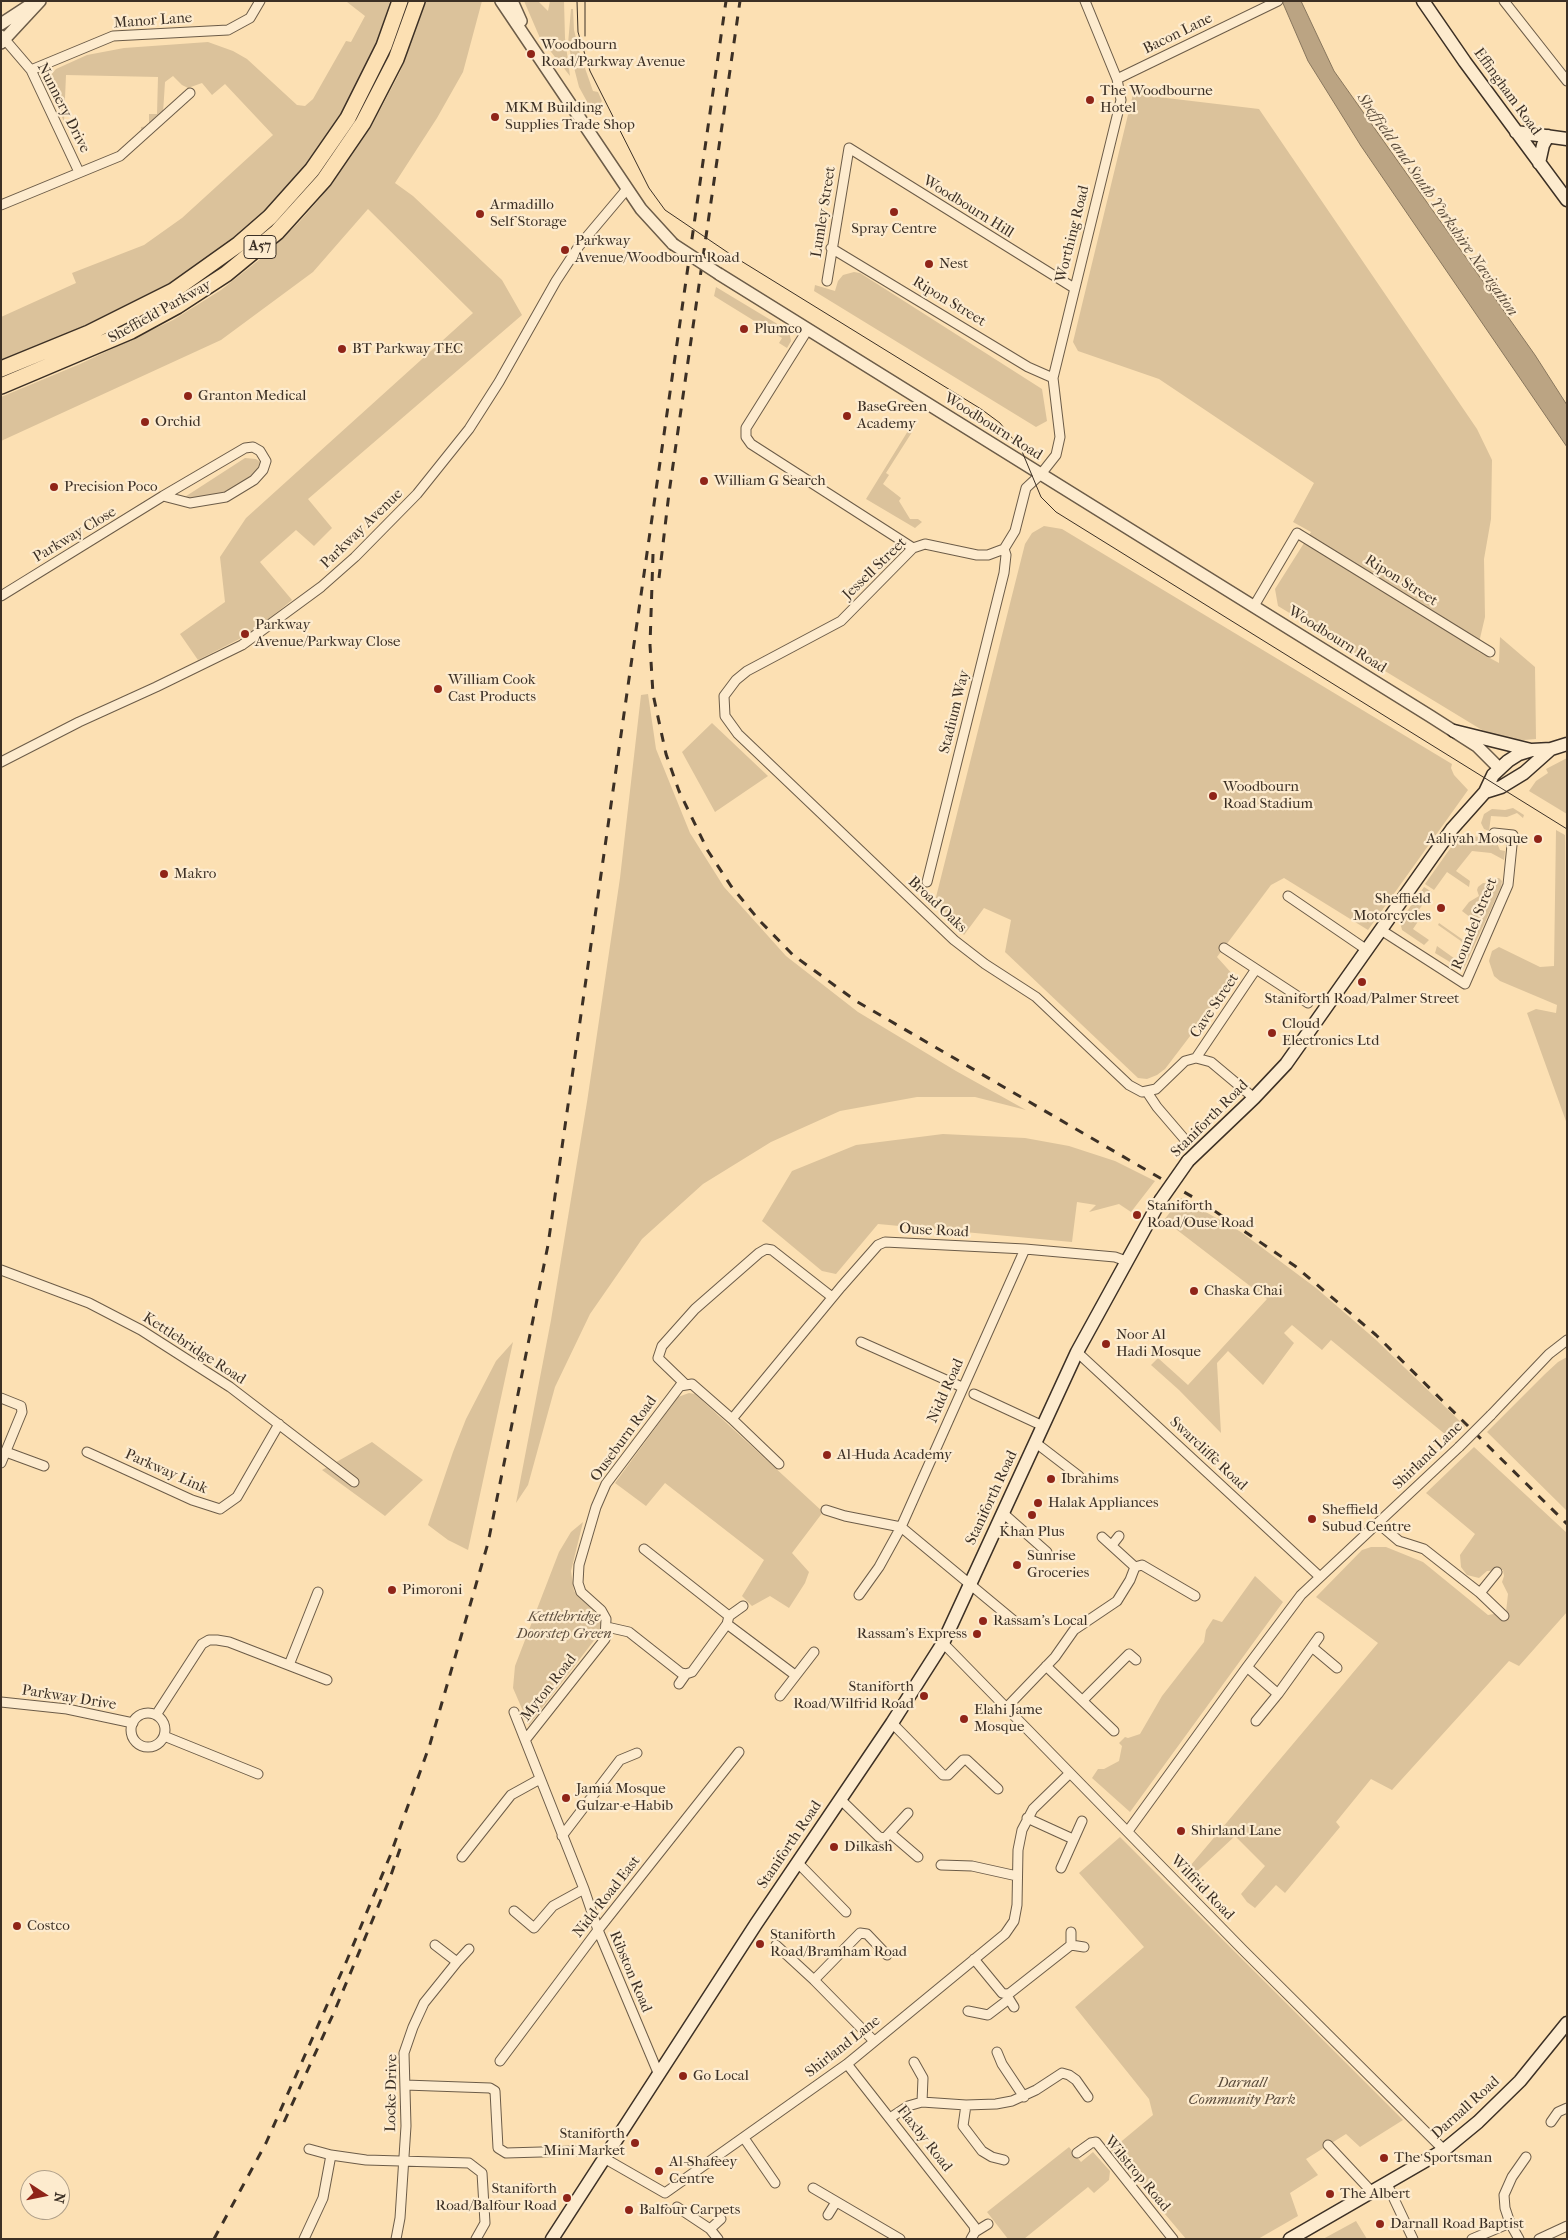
<!DOCTYPE html>
<style>
body{margin:0}
#map{position:relative;width:1568px;height:2240px;overflow:hidden;background:#fce0b3;font-family:"IM FELL French Canon",serif}
canvas{display:block}
.frame{position:absolute;inset:0;border:2px solid #3c3025;pointer-events:none}
.north{position:absolute;left:20px;top:2170px;width:50px;height:50px;box-sizing:border-box;background:#fdebce;border:1px solid #b0a08a;border-radius:50%;rotate:101deg;font-size:14px;font-weight:700;line-height:20px;text-align:center;color:#3c3025}
.north::after{content:'';display:block;margin:auto;width:18px;height:22px;background:#8f2418;clip-path:polygon(50% 0,100% 100%,50% 72%,0 100%)}
</style>
<div id="map">
<canvas width="1568" height="2240"></canvas>
<div class="frame"></div>
<div class="north">N</div>
</div>
<script>
const g = document.querySelector('canvas').getContext('2d');
g.lineJoin = 'round';
function paint(path, color) { g.fillStyle = color; g.fill(path, 'evenodd'); }
const poly = rows => new Path2D(rows.map(r => 'M' + r).join(''));
function strokePath(path, color, width, dash) { g.strokeStyle = color; g.lineWidth = width; g.lineCap = dash ? 'butt' : 'round'; g.setLineDash(dash || []); g.stroke(path); }
function write(font, color, halo, rows, align = 'center') {
  g.font = font + ' "IM FELL French Canon",serif'; g.lineWidth = 4.5; g.setLineDash([]); g.textBaseline = 'middle'; g.strokeStyle = halo; g.fillStyle = color; for (const [text, x, y, turn = 0] of rows) {
    g.save(); g.translate(x, y); g.rotate((+turn || 0) * Math.PI / 180); g.textAlign = isNaN(turn) ? turn : align; if (halo) g.strokeText(text, 0, 0); g.fillText(text, 0, 0); g.restore();
  }
}
paint(poly([
 [348,1,390,1,367,73,334,130,289,190,219,254,151,296,118,314,1,363,1,317,76,283,72,273,144,245,182,218,273,135,225,84,212,95,202,83,188,88,182,85,173,76,165,82,163,113,151,125,141,133,141,127,149,126,149,114,157,114,158,77,66,75,64,122,49,84,49,77,56,69,87,55,124,48,208,42,233,51,247,59,297,105,305,106,313,99,346,41,351,42,365,16,347,2],
 [426,1,482,1,463,72,437,118,395,183,413,196,502,280,522,315,308,499,332,528,314,546,296,530,260,562,292,600,253,632,198,660,180,634,225,602,220,557,246,518,473,313,368,209,313,272,221,340,1,441,1,397,80,364,173,320,221,290,269,252,300,221,321,197,371,127,400,72],
 [524,1,538,1,548,11,550,1,564,1,565,38,570,76,540,38],
 [571,9,573,9,574,30,579,51,593,91,598,92,602,101,598,106,590,107,579,87,568,44],
 [1133,94,1259,109,1477,429,1492,460,1491,519,1484,559,1485,617,1477,651,1499,663,1500,637,1535,667,1536,739,1512,741,1482,730,1278,606,1275,589,1311,532,1293,522,1314,483,1159,379,1078,351,1073,342],
 [854,272,860,273,1042,389,1047,421,1036,427,814,291,815,285,835,291,838,281,843,275],
 [716,287,789,331,791,341,787,348,779,343,782,338,714,296],
 [911,426,914,429,886,473,889,475,883,484,901,498,899,501,910,519,918,519,922,522,915,528,866,499],
 [245,458,256,459,262,463,262,470,223,497,177,502],
 [1044,526,1062,529,1452,764,1451,768,1454,775,1468,790,1368,930,1284,878,1271,885,1217,957,1235,977,1165,1069,1157,1075,1147,1079,1138,1078,1005,952,1011,920,984,908,964,935,935,901,1025,544,1032,533],
 [648,694,656,749,690,833,724,887,786,956,858,1012,956,1071,1026,1110,975,1097,917,1097,840,1111,771,1142,703,1184,642,1239,590,1314,555,1387,528,1485,516,1503,551,1320,587,1102,620,878,641,695],
 [712,723,768,776,715,812,682,752],
 [1567,758,1567,814,1529,791,1536,781,1548,773,1546,769],
 [1513,808,1524,815,1523,818,1517,813,1507,817,1491,816,1489,831,1484,829,1481,823,1484,814,1492,809,1505,810],
 [1556,830,1565,835,1567,1124,1527,1013,1536,1009,1556,1013,1557,1005,1500,981,1494,976,1489,961,1492,951,1499,947,1540,967,1554,966],
 [1463,835,1495,839,1500,850,1505,851,1504,860,1491,853,1472,851,1456,871,1470,881,1469,887,1447,872,1434,890,1425,884,1459,836],
 [1499,878,1502,881,1501,887,1463,970,1435,953,1437,946,1458,961,1468,946,1438,925,1439,923,1466,942,1479,924,1462,911,1469,902,1479,896,1477,890,1478,887,1483,883,1489,883,1491,879],
 [1424,887,1432,892,1418,911,1423,914,1413,929,1429,940,1424,945,1402,930,1401,926,1403,917],
 [943,1134,1025,1138,1069,1146,1115,1161,1155,1181,1131,1212,1119,1204,1089,1212,1096,1205,1077,1202,1072,1242,878,1224,836,1274,822,1271,762,1221,792,1171,856,1145],
 [1181,1198,1241,1232,1316,1288,1375,1339,1465,1426,1452,1440,1331,1340,1322,1350,1292,1325,1284,1333,1294,1343,1263,1385,1228,1351,1217,1363,1221,1433,1179,1390,1151,1365,1158,1358,1188,1385,1267,1299,1164,1220],
 [513,1342,468,1550,448,1540,428,1525,453,1452,466,1419,496,1361],
 [1567,1357,1567,1511,1487,1432,1545,1374,1558,1362],
 [689,1393,695,1394,823,1512,792,1553,809,1572,805,1583,789,1608,770,1596,752,1606,742,1596,764,1560,665,1483,646,1506,615,1483,678,1397],
 [372,1442,423,1480,385,1516,322,1470],
 [1474,1447,1567,1533,1567,1612,1519,1666,1509,1661,1392,1790,1371,1779,1336,1822,1340,1827,1285,1893,1276,1885,1255,1908,1247,1902,1241,1894,1265,1866,1235,1836,1190,1878,1185,1872,1378,1643,1316,1597,1362,1550,1371,1547,1386,1547,1423,1562,1488,1615,1506,1612,1508,1594,1502,1582,1504,1576,1503,1570,1487,1571,1479,1578,1467,1575,1461,1567,1460,1555,1475,1534,1426,1493],
 [583,1522,571,1571,574,1591,598,1615,602,1624,599,1634,529,1725,513,1688,515,1666,559,1552,571,1532],
 [1255,1576,1283,1602,1130,1812,1092,1778,1098,1769,1104,1769,1119,1761,1122,1746,1119,1743,1125,1737,1128,1738,1140,1734,1162,1696,1204,1642,1206,1630,1213,1619,1222,1622],
 [1120,1837,1403,2120,1360,2147,1346,2134,1306,2159,1318,2175,1290,2193,1298,2216,1258,2239,1186,2239,1111,2150,1153,2115,1149,2099,1075,2007,1144,1947,1079,1873],
 [1069,2147,1081,2162,1093,2152,1110,2171,1109,2180,1094,2193,1088,2187,1024,2239,1008,2239,987,2212],
 [1356,2221,1367,2239,1323,2239]
]), '#dbc29b');
const water = poly([
 [1282,1,1301,1,1334,71,1535,355,1567,405,1567,447,1361,146,1308,61,1282,1]
]);
paint(water, '#bba483');
strokePath(water, '#88765d', 1);
const minor = poly([
 [1085,1,1117,79,1121,100,1053,378,1060,437,1056,455,1041,474,1026,488,1015,531,1004,549,988,555,977,555,925,544,913,548,841,621,747,671,736,680,724,696,725,716,738,734,954,940,985,964,1036,997,1129,1085,1142,1092,1156,1089,1185,1061,1196,1058,1211,1062,1254,1098],
 [1504,1,1567,81],
 [1,35,31,70,79,172],
 [31,70,113,36,228,30,250,18,260,1],
 [1117,79,1278,1],
 [1,205,120,156,190,93],
 [831,248,1028,367,1053,378],
 [827,281,849,148,1074,288],
 [808,329,746,428,746,437,751,444,913,548],
 [1,596,163,496,245,448,253,447,260,451,266,461,263,470,254,480,226,497,190,503,163,496],
 [1254,606,1297,533,1490,652],
 [1,762,79,722,156,687,242,645,321,587,355,557,417,494,469,429,499,382,556,281,579,246,627,189],
 [927,882,1004,573,1006,555,1004,549],
 [1288,896,1367,950],
 [1381,930,1465,984,1508,885,1513,835,1494,833],
 [1224,948,1308,1003],
 [1196,1058,1256,969],
 [1147,1092,1157,1107,1187,1142],
 [1,1270,89,1303,141,1330,230,1387,354,1482],
 [861,1342,962,1387],
 [1077,1352,1319,1576],
 [685,1384,658,1358,662,1346,695,1309,759,1253,766,1249,772,1250,832,1297],
 [974,1394,1043,1426],
 [1,1398,21,1406,22,1412,1,1463],
 [1491,1415,1549,1354,1567,1340],
 [732,1419,841,1287,878,1245,885,1242,1025,1249,1115,1257,1126,1261],
 [1036,1443,1079,1476],
 [6,1452,44,1466],
 [87,1452,192,1500,220,1509,237,1497,279,1424],
 [826,1510,845,1516,901,1527,1013,1620],
 [1003,1513,1047,1552],
 [1378,1523,1399,1541,1424,1549,1480,1593,1504,1616],
 [1102,1537,1135,1567,1142,1565,1195,1596],
 [1112,1545,1119,1536],
 [644,1549,729,1616],
 [1480,1593,1497,1572],
 [859,1595,879,1567,901,1527,1025,1249],
 [727,1624,795,1675],
 [607,1627,629,1632,681,1673,686,1674,692,1672,727,1624,729,1616,743,1606],
 [943,1643,1243,1950,1444,2150],
 [1312,1647,1337,1668],
 [289,1665,318,1592],
 [1046,1666,1114,1731],
 [1247,1667,1278,1694],
 [679,1684,686,1674],
 [780,1696,814,1652],
 [1083,1700,1129,1654,1136,1660],
 [1,1702,67,1709,133,1723],
 [1007,1707,1055,1657,1074,1630,1117,1601,1130,1580,1135,1567],
 [514,1712,584,1889,598,1930,659,2075],
 '131 1730a17 17 0 1 1 34 0a17 17 0 1 1-34 0Z',
 [156,1715,202,1644,209,1640,217,1640,229,1642,327,1680],
 [1256,1721,1278,1694,1319,1637],
 [892,1723,943,1775,948,1775,963,1760,967,1760,998,1789],
 [164,1736,258,1774],
 [526,1739,605,1639,606,1619,601,1610,581,1592,578,1583,579,1565,596,1507,606,1484,680,1386,692,1384,732,1419,779,1464],
 [840,1799,879,1837,885,1838,908,1813],
 [1027,1818,1073,1839],
 [1128,1831,1247,1667,1301,1595,1459,1447],
 [890,1833,918,1857],
 [562,1836,620,1760,637,1753],
 [462,1857,511,1795,540,1779],
 [797,1862,846,1912],
 [941,1865,972,1866,1017,1876],
 [1061,1868,1082,1821],
 [514,1911,534,1928,553,1906,584,1889],
 [1071,1932,1071,1945,1084,1947],
 [776,1945,814,1980,874,2041],
 [974,1959,1002,1993,1006,1994,1010,1993,1071,1945],
 [457,1962,469,1949],
 [814,1980,860,1933,867,1934,887,1955],
 [1006,1994,1014,2007],
 [968,2011,988,2015,1009,1999],
 [997,2052,1002,2064,1024,2097],
 [500,2061,598,1930,739,1752],
 [914,2062,923,2078,922,2102],
 [847,2064,974,2226,975,2232,971,2239],
 [405,2085,490,2088,495,2091,498,2148,506,2153,576,2151],
 [966,2105,963,2126,982,2151,992,2157,1004,2160],
 [890,2118,908,2106,922,2102,966,2105,996,2104,1012,2101,1036,2090,1062,2073,1069,2075,1076,2080,1088,2097],
 [1551,2122,1558,2112,1567,2108],
 [744,2138,775,2183],
 [1328,2145,1372,2192],
 [309,2149,331,2155],
 [1077,2153,1091,2143,1096,2142,1173,2239],
 [604,2158,665,2193,847,2064,1005,1934,1014,1921,1017,1905,1018,1850,1022,1830,1033,1809,1070,1773],
 [1387,2184,1413,2239],
 [813,2188,900,2239],
 [677,2207,710,2229,718,2239],
 [828,2215,836,2202],
 [1510,2223,1505,2208,1504,2195,1512,2177,1526,2157],
 [710,2229,721,2219],
 [975,2232,988,2224],
 [304,2239,323,2198,331,2155,366,2160,469,2163,482,2173,485,2223,476,2239],
 [396,2239,400,2218,406,2126,404,2053,413,2027,424,2003,457,1962,435,1945],
 [1472,2239,1510,2223,1519,2239],
 [1539,2239,1567,2226]
]);
const tertiary = poly([
 [501,1,641,209,673,244],
 [512,1,521,21],
 [1,24,33,3],
 [1,43,40,1],
 [719,274,1430,716,1477,746,1499,768]
]);
const secondary = poly([
 [1423,1,1465,62,1567,200],
 [1516,132,1567,139],
 [1539,163,1543,145,1548,136],
 [1454,731,1531,750],
 [1485,792,1501,787,1524,773,1551,749],
 [1188,1161,1254,1098,1286,1064,1452,829,1485,792,1493,775,1508,761,1519,754,1532,750,1551,749,1567,744],
 [552,2239,756,1924,892,1723,943,1643,1077,1352,1160,1201],
 [1290,2239,1444,2150,1478,2122,1520,2081,1567,2023]
]);
const trunk = poly([
 [1,369,89,333,173,291,239,244,270,217,312,170,348,118,384,46,400,1],
 [1,386,131,331,177,306,226,274,277,232,324,180,363,123,396,59,417,1]
]);
strokePath(minor, '#6c5c48', 11);
strokePath(tertiary, '#6c5c48', 14);
strokePath(secondary, '#3c3025', 15);
strokePath(trunk, '#3c3025', 18);
strokePath(minor, '#fdebce', 9);
strokePath(tertiary, '#fdebce', 11);
strokePath(secondary, '#fdebce', 12);
strokePath(trunk, '#fce0b3', 15);
strokePath(poly([
 [577,1,578,32,590,71,649,188,665,210,733,256,981,409,1000,423,1021,449,1041,497,1056,512,1567,829],
 [585,1,585,36]
]), '#3c3025', 1);
strokePath(poly([
 [653,554,650,645,653,694,666,754,679,791,708,851,731,886,759,920,793,955,856,1001,1203,1203,1295,1266,1376,1335,1567,1524],
 [659,578,669,493,740,1],
 [284,2122,335,2010,390,1878,401,1846],
 [214,2239,266,2143,347,1960,390,1856,430,1744,488,1543,548,1245,726,1]
]), '#3c3025', 3, [9, 9]);
const minorBridge = poly([
 [1459,1447,1491,1415]
]);
const tertiaryBridge = poly([
 [673,244,719,274]
]);
const secondaryBridge = poly([
 [1160,1201,1188,1161]
]);
strokePath(minorBridge, '#6c5c48', 11, []);
strokePath(tertiaryBridge, '#6c5c48', 14, []);
strokePath(secondaryBridge, '#3c3025', 15, []);
strokePath(minorBridge, '#fdebce', 9);
strokePath(tertiaryBridge, '#fdebce', 11);
strokePath(secondaryBridge, '#fdebce', 12);
for (const [x, y, r, color] of [
 [531,54,5,"#8f2418"],
 [1090,100,5,"#8f2418"],
 [495,117,5,"#8f2418"],
 [894,212,5,"#8f2418"],
 [480,214,5,"#8f2418"],
 [565,250,5,"#8f2418"],
 [929,264,5,"#8f2418"],
 [744,329,5,"#8f2418"],
 [342,349,5,"#8f2418"],
 [188,396,5,"#8f2418"],
 [847,416,5,"#8f2418"],
 [145,422,5,"#8f2418"],
 [704,481,5,"#8f2418"],
 [54,487,5,"#8f2418"],
 [245,634,5,"#8f2418"],
 [438,689,5,"#8f2418"],
 [1213,796,5,"#8f2418"],
 [1538,839,5,"#8f2418"],
 [164,874,5,"#8f2418"],
 [1441,908,5,"#8f2418"],
 [1362,982,5,"#8f2418"],
 [1272,1033,5,"#8f2418"],
 [1137,1215,5,"#8f2418"],
 [1194,1291,5,"#8f2418"],
 [1106,1344,5,"#8f2418"],
 [827,1455,5,"#8f2418"],
 [1051,1479,5,"#8f2418"],
 [1038,1503,5,"#8f2418"],
 [1032,1515,5,"#8f2418"],
 [1312,1519,5,"#8f2418"],
 [1017,1565,5,"#8f2418"],
 [392,1590,5,"#8f2418"],
 [983,1621,5,"#8f2418"],
 [977,1634,5,"#8f2418"],
 [924,1696,5,"#8f2418"],
 [964,1719,5,"#8f2418"],
 [566,1798,5,"#8f2418"],
 [1181,1831,5,"#8f2418"],
 [834,1847,5,"#8f2418"],
 [17,1926,5,"#8f2418"],
 [760,1944,5,"#8f2418"],
 [683,2076,5,"#8f2418"],
 [635,2143,5,"#8f2418"],
 [1384,2158,5,"#8f2418"],
 [659,2171,5,"#8f2418"],
 [1330,2194,5,"#8f2418"],
 [567,2198,5,"#8f2418"],
 [629,2210,5,"#8f2418"],
 [1380,2224,5,"#8f2418"]
]) { const dot = new Path2D(); dot.arc(x, y, r, 0, 2 * Math.PI); g.fillStyle = color; g.fill(dot); strokePath(dot, '#fdebce', 2); }
for (const [x, y, w] of [
 [260,247,32]
]) { const box = new Path2D(); box.roundRect(x - w / 2, y - 11.5, w, 23, 4); g.fillStyle = '#fdebce'; g.fill(box); strokePath(box, '#3c3025', 1); }
write('bold 14px', '#3c3025', null, [
 ["A57",260,247]
]);
write('15px', '#3c3025', '#fdebce', [
 ["Manor Lane",153,21,-4],
 ["Bacon Lane",1178,34,-26],
 ["Effingham Road",1507,92,54],
 ["Nunnery Drive",63,108,63],
 ["Woodbourn Hill",968,207,32],
 ["Lumley Street",824,212,-81],
 ["Worthing Road",1073,234,-76],
 ["Ripon Street",949,302,31],
 ["Sheffield Parkway",160,312,-29],
 ["Woodbourn Road",993,427,32],
 ["Parkway Avenue",362,529,-44],
 ["Parkway Close",75,535,-31],
 ["Jessell Street",875,569,-44],
 ["Ripon Street",1401,581,32],
 ["Woodbourn Road",1337,640,32],
 ["Stadium Way",955,712,-76],
 ["Broad Oaks",937,905,43],
 ["Roundel Street",1475,924,-68],
 ["Cave Street",1215,1006,-56],
 ["Staniforth Road",1210,1119,-45],
 ["Ouse Road",934,1231,3],
 ["Kettlebridge Road",194,1349,33],
 ["Nidd Road",946,1391,-66],
 ["Ouseburn Road",624,1439,-54],
 ["Swarcliffe Road",1208,1454,43],
 ["Shirland Lane",1428,1456,-44],
 ["Parkway Link",166,1472,24],
 ["Staniforth Road",992,1498,-65],
 ["Myton Road",549,1688,-52],
 ["Parkway Drive",69,1698,9],
 ["Staniforth Road",790,1845,-56],
 ["Wilfrid Road",1202,1888,46],
 ["Nidd Road East",607,1897,-52],
 ["Ribston Road",630,1972,67],
 ["Shirland Lane",843,2047,-38],
 ["Locke Drive",392,2093,-89],
 ["Darnall Road",1466,2108,-42],
 ["Flaxby Road",924,2139,52],
 ["Wilstrop Road",1137,2174,50]
]);
write('15px', '#3c3025', '#fdebce', [
 ["Woodbourn",541,45],
 ["Road/Parkway Avenue",541,62],
 ["The Woodbourne",1100,91],
 ["Hotel",1100,108],
 ["MKM Building",505,108],
 ["Supplies Trade Shop",505,125],
 ["Armadillo",490,205],
 ["Self Storage",490,222],
 ["Spray Centre",894,229,"center"],
 ["Parkway",575,241],
 ["Avenue/Woodbourn Road",575,258],
 ["Nest",939,264],
 ["Plumco",754,329],
 ["BT Parkway TEC",352,349],
 ["Granton Medical",198,396],
 ["BaseGreen",857,407],
 ["Academy",857,424],
 ["Orchid",155,422],
 ["William G Search",714,481],
 ["Precision Poco",64,487],
 ["Parkway",255,625],
 ["Avenue/Parkway Close",255,642],
 ["William Cook",448,680],
 ["Cast Products",448,697],
 ["Woodbourn",1223,787],
 ["Road Stadium",1223,804],
 ["Aaliyah Mosque",1528,839,"right"],
 ["Makro",174,874],
 ["Sheffield",1431,899,"right"],
 ["Motorcycles",1431,916,"right"],
 ["Staniforth Road/Palmer Street",1362,999,"center"],
 ["Cloud",1282,1024],
 ["Electronics Ltd",1282,1041],
 ["Staniforth",1147,1206],
 ["Road/Ouse Road",1147,1223],
 ["Chaska Chai",1204,1291],
 ["Noor Al",1116,1335],
 ["Hadi Mosque",1116,1352],
 ["Al-Huda Academy",837,1455],
 ["Ibrahims",1061,1479],
 ["Halak Appliances",1048,1503],
 ["Sheffield",1322,1510],
 ["Subud Centre",1322,1527],
 ["Khan Plus",1032,1532,"center"],
 ["Sunrise",1027,1556],
 ["Groceries",1027,1573],
 ["Pimoroni",402,1590],
 ["Rassam's Local",993,1621],
 ["Rassam's Express",967,1634,"right"],
 ["Staniforth",914,1687,"right"],
 ["Road/Wilfrid Road",914,1704,"right"],
 ["Elahi Jame",974,1710],
 ["Mosque",974,1727],
 ["Jamia Mosque",576,1789],
 ["Gulzar-e-Habib",576,1806],
 ["Shirland Lane",1191,1831],
 ["Dilkash",844,1847],
 ["Costco",27,1926],
 ["Staniforth",770,1935],
 ["Road/Bramham Road",770,1952],
 ["Go Local",693,2076],
 ["Staniforth",625,2134,"right"],
 ["Mini Market",625,2151,"right"],
 ["The Sportsman",1394,2158],
 ["Al-Shafeey",669,2162],
 ["Centre",669,2179],
 ["Staniforth",557,2189,"right"],
 ["Road/Balfour Road",557,2206,"right"],
 ["The Albert",1340,2194],
 ["Balfour Carpets",639,2210],
 ["Darnall Road Baptist",1390,2224]
], 'left');
write('italic 15px', '#5c4d3d', '#fdebce', [
 ["Kettlebridge",564,1617],
 ["Doorstep Green",564,1634],
 ["Darnall",1242,2083],
 ["Community Park",1242,2100]
]);
write('italic 16px', '#5c4d3c', '#fdebce', [
 ["Sheffield and South Yorkshire Navigation",1437,205,55]
]);
</script>
